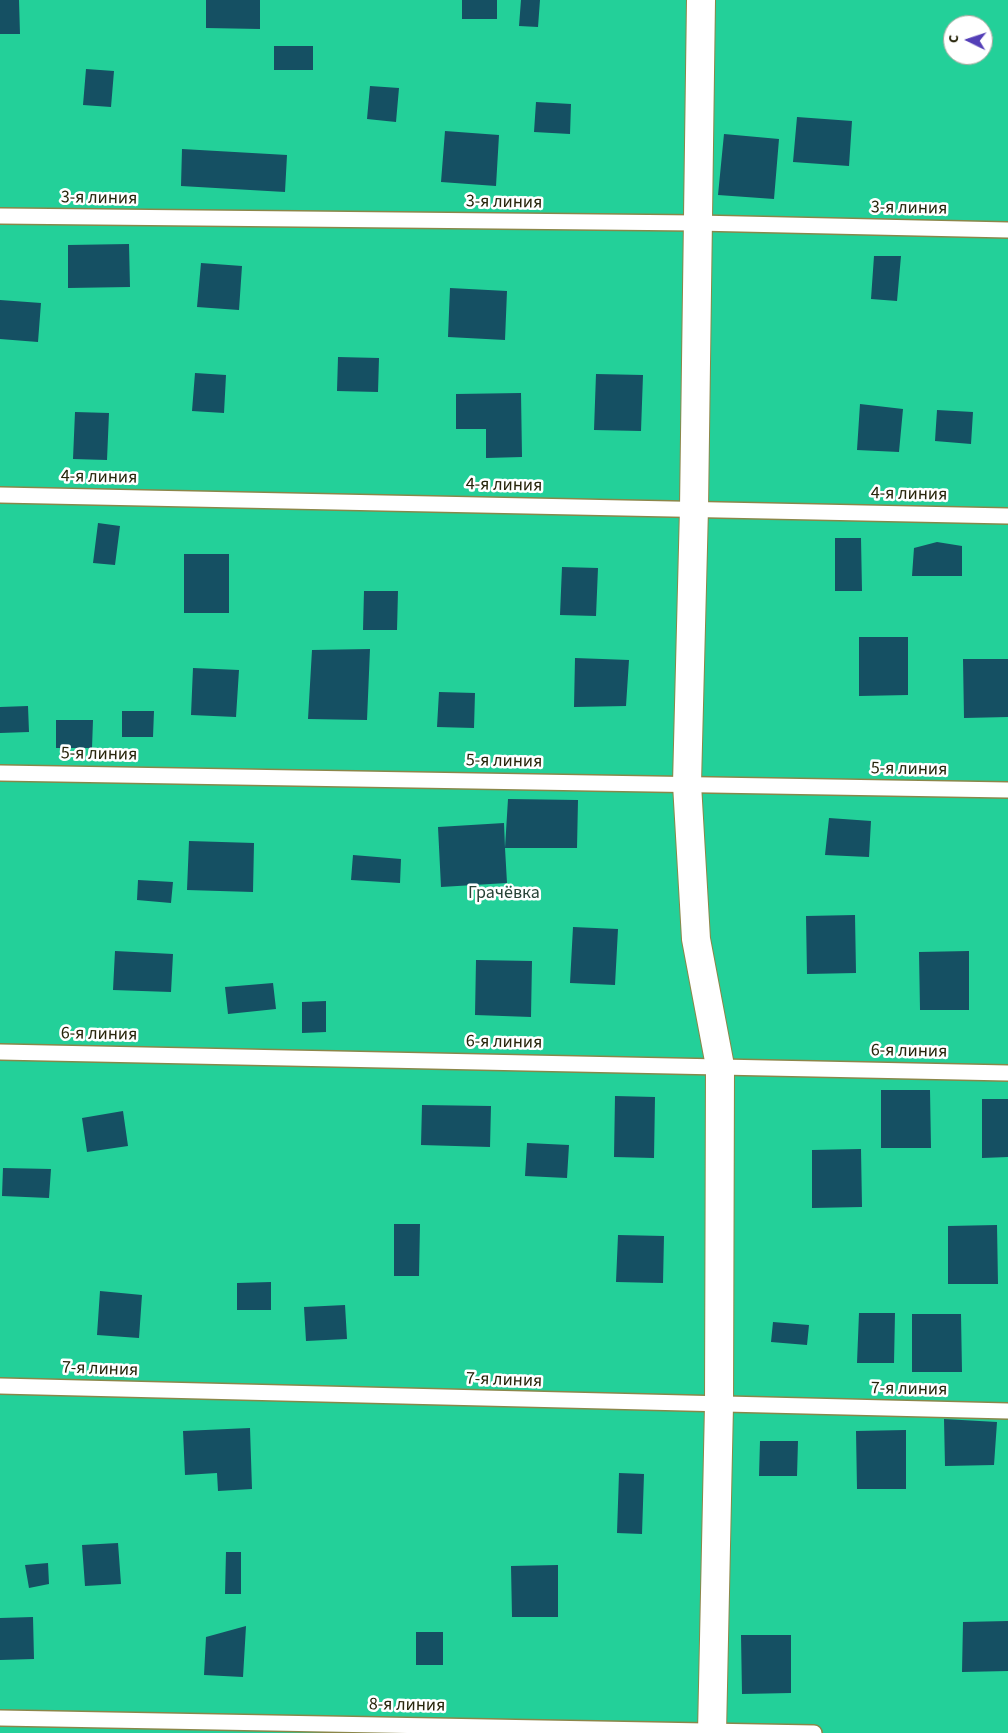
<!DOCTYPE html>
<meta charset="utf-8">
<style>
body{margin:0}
#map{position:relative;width:1008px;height:1733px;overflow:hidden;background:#e6e2a1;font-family:"Source Sans 3",sans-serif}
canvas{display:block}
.north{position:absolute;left:943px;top:15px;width:50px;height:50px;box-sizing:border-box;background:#fff;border:1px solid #a9a89d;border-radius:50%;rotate:274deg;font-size:14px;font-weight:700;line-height:20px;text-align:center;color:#27250b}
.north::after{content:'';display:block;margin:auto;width:18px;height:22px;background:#543fb7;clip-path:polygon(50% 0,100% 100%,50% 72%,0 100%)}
</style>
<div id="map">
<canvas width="1008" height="1733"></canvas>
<div class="north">С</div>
</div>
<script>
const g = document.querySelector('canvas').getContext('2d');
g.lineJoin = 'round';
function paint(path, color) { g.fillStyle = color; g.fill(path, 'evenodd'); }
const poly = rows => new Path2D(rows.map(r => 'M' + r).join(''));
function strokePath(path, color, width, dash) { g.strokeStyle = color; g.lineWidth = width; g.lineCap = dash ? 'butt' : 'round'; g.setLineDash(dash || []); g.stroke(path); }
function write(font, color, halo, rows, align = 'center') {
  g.font = font + ' "Source Sans 3",sans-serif'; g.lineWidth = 5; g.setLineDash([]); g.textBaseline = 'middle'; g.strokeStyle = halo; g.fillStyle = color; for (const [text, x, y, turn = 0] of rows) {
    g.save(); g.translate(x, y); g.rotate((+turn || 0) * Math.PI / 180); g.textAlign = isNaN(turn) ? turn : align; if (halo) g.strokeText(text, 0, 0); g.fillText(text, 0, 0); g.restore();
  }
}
paint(poly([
 [0,0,1008,0,1008,1733,0,1733],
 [953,25,983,25,983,55,953,55]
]), '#23d099');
paint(poly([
 [0,0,19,0,20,34,0,34],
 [206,0,260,0,260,29,206,28],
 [462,0,497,0,497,19,462,19],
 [521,0,540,0,538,27,519,26],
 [274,46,313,46,313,70,274,70],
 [86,69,114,71,111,107,83,105],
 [370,86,399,88,396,122,367,119],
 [536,102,571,104,570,134,534,132],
 [797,117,852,121,849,166,793,162],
 [445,131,499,135,496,186,441,182],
 [724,134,779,139,774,199,718,195],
 [182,149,287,155,285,192,181,186],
 [129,244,130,287,68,288,68,245],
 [874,256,901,256,897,301,871,299],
 [201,263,242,266,239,310,197,307],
 [450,288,507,291,505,340,448,337],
 [0,300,41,303,38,342,0,339],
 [338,357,379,358,378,392,337,391],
 [195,373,226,375,224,413,192,411],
 [596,374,643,375,641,431,594,430],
 [521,393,522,457,486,458,486,429,456,429,456,394],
 [860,404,903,409,899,452,857,450],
 [937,410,973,412,971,444,935,441],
 [75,412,109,413,107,460,73,459],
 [98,523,120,526,115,565,93,563],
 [835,538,861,538,862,591,835,591],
 [937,542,962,546,962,576,912,576,914,548],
 [184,554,229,554,229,613,184,613],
 [562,567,598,568,596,616,560,615],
 [364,591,398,591,397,630,363,630],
 [859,637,908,637,908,695,859,696],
 [370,649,367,720,308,719,312,650],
 [575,658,629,660,626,706,574,707],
 [963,659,1008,659,1008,717,964,718],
 [193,668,239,670,236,717,191,715],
 [439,692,475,693,474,728,437,727],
 [28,706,29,732,0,733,0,707],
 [122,711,154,711,153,737,122,737],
 [56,720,93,720,92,748,56,748],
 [508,799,578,800,577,848,505,848,507,883,441,887,438,827,504,823,505,848],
 [829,818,871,821,869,857,825,855],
 [189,841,254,843,253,892,187,890],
 [353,855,401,859,400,883,351,880],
 [138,880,173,882,171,903,137,900],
 [855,915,856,973,807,974,806,916],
 [573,927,618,929,615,985,570,983],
 [115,951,173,954,171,992,113,990],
 [969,951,969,1010,920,1010,919,952],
 [476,960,532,961,531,1017,475,1015],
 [273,983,276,1009,228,1014,225,987],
 [326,1001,326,1032,302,1033,302,1002],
 [881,1090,930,1090,931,1148,881,1148],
 [615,1096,655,1097,654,1158,614,1157],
 [982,1099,1008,1099,1008,1157,982,1158],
 [422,1105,491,1106,490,1147,421,1145],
 [123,1111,128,1146,87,1152,82,1118],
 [527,1143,569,1145,567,1178,525,1176],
 [861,1149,862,1207,812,1208,812,1150],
 [3,1168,51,1169,49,1198,2,1196],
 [394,1224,420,1224,419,1276,394,1276],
 [997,1225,998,1284,948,1284,948,1226],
 [618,1235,664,1236,663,1283,616,1282],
 [271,1282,271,1310,237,1310,237,1283],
 [100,1291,142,1295,139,1338,97,1335],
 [345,1305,347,1339,306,1341,304,1307],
 [859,1313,895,1313,894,1363,857,1363],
 [912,1314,961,1314,962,1372,912,1372],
 [773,1322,809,1325,807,1345,771,1342],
 [944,1419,997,1422,994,1465,945,1466],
 [250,1428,252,1489,218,1491,217,1473,185,1475,183,1431],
 [906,1430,906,1489,857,1489,856,1431],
 [760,1441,798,1441,797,1476,759,1476],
 [619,1473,644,1474,642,1534,617,1533],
 [118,1543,121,1584,85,1586,82,1545],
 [226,1552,241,1552,241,1594,225,1594],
 [48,1563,49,1584,29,1588,25,1565],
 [558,1565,558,1617,512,1617,511,1566],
 [33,1617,34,1659,0,1660,0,1618],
 [1008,1621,1008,1671,962,1672,963,1622],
 [246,1626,243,1677,204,1675,206,1637],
 [416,1632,443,1632,443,1665,416,1665],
 [741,1635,791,1635,791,1693,742,1694]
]), '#155063');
const service = poly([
 [0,216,697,223,1008,230],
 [0,495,1008,516],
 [0,773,1008,790],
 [0,1052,1008,1073],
 [0,1386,1008,1411],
 [0,1718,814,1733]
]);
const minor = poly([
 [701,0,694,508,687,784,696,939,720,1066,719,1405,712,1733]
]);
strokePath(service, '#8b8749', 18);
strokePath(minor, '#8b8749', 30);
strokePath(service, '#fff', 15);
strokePath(minor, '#fff', 28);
write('18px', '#27250b', '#fff', [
 ["3-я линия",99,199,1],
 ["3-я линия",504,203,1],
 ["3-я линия",909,209,1],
 ["4-я линия",99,478,1],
 ["4-я линия",504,486,1],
 ["4-я линия",909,495,1],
 ["5-я линия",99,755,1],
 ["5-я линия",504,762,1],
 ["5-я линия",909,770,1],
 ["6-я линия",99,1035,1],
 ["6-я линия",504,1043,1],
 ["6-я линия",909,1052,1],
 ["7-я линия",100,1370,2],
 ["7-я линия",504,1381,2],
 ["7-я линия",909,1390,1],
 ["8-я линия",407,1706,1]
]);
write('18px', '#284337', '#fff', [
 ["Грачёвка",504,894]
]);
</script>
